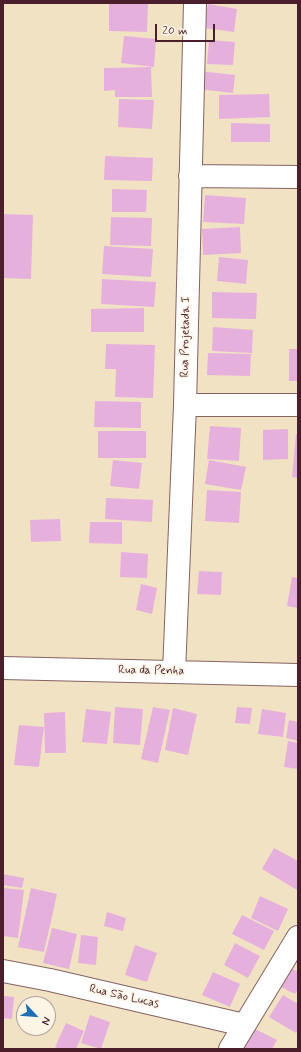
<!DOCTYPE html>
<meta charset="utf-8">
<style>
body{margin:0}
#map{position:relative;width:301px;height:1052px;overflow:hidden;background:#f2e2c4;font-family:Mynerve,sans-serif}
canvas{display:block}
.frame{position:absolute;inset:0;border:4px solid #4a1f2b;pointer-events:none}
.north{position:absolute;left:16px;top:996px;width:40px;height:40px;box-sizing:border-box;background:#fcf5e5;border:1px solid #b59f9b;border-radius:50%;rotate:116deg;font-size:11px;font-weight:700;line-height:16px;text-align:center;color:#4a1f2b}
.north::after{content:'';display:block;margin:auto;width:14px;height:18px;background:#1f6fb2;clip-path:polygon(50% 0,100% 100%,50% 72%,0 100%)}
.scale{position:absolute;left:155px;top:24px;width:60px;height:18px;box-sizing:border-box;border:2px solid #4a1f2b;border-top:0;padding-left:5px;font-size:12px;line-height:14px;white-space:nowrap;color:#4a1f2b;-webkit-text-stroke:3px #fcf5e5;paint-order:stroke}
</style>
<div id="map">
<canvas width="301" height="1052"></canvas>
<div class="frame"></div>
<div class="north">N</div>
<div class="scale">20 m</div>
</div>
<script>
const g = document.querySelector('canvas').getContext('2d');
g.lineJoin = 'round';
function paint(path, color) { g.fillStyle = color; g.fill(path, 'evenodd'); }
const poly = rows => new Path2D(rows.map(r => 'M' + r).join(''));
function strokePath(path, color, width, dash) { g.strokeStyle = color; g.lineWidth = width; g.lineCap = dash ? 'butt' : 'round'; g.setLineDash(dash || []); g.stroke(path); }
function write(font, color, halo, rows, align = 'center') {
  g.font = font + ' Mynerve,sans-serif'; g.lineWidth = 3.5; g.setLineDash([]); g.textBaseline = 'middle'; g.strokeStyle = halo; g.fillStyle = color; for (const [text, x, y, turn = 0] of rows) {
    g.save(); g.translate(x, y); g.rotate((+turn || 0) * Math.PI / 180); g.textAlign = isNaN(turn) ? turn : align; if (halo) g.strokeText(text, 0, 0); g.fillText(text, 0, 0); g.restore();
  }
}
paint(poly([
 [109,3,148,3,147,32,109,31],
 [208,4,237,9,234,32,204,28],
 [124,36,156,39,154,67,121,63],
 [209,40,235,42,233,65,207,64],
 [151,67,152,97,115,97,115,90,104,91,104,68],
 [200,71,235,75,233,93,198,89],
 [269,94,270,117,219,119,219,95],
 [119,99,154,100,152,129,118,127],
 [231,123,270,124,270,142,231,142],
 [105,156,153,158,152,181,104,180],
 [112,189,147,190,146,212,112,212],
 [205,195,246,198,244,224,203,222],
 [3,214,33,215,31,279,3,278],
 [111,217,152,218,151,246,110,245],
 [240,227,241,253,203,255,202,229],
 [104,246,153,249,151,277,102,274],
 [219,257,248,260,246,284,217,281],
 [102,279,156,282,154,307,101,304],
 [212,292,257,293,256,319,212,318],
 [144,308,144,332,91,332,91,309],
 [213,327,253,330,252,353,212,351],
 [106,344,155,345,153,398,115,397,116,369,105,369],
 [289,349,298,349,298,381,289,381],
 [208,353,251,354,250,376,207,375],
 [95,401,141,402,141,428,94,427],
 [210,426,241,428,239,461,207,459],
 [288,429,288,459,263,460,263,430],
 [98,431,146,431,146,458,98,458],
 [296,434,298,434,298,478,292,477],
 [113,460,142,463,139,489,110,486],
 [209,460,246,467,241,490,205,484],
 [207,490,241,492,239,523,205,521],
 [106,498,153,500,152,522,105,519],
 [60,519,61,541,31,542,30,520],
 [90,522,122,522,122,544,89,543],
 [121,552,148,554,147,578,120,577],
 [199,571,222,572,221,595,197,594],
 [292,577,298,578,298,608,287,606],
 [141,584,157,588,152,614,136,610],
 [115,707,143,709,140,745,113,743],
 [153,707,170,710,158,763,141,759],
 [237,707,252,708,250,724,235,723],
 [173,708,197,714,188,755,165,750],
 [86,709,111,712,107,744,82,742],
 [262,709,286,713,283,737,258,734],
 [65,712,66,753,45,753,44,713],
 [289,720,298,722,298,741,286,738],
 [19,725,44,727,39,767,14,765],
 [288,741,298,743,298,769,284,767],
 [274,848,298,861,297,890,262,869],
 [3,874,24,878,22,888,3,885],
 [3,888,24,890,18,938,3,936],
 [31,888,57,894,44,952,18,947],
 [260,896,288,909,278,931,251,918],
 [107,912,126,918,123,931,104,926],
 [242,915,274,931,264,950,232,934],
 [52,928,77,934,69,969,43,963],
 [81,935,98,937,96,965,78,963],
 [235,943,260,956,248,978,224,965],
 [135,945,157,953,147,982,125,975],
 [291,968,298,972,298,989,295,994,281,987],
 [213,972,240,984,230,1007,202,995],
 [283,995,298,1004,298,1030,296,1033,269,1017],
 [3,996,14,997,12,1019,3,1018],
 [33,998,48,1004,31,1004],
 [90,1015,110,1022,101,1049,81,1043],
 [66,1023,84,1031,76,1049,59,1049,55,1047],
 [251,1027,277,1040,272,1049,241,1049]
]), '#e6b0dd');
const minor = poly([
 [190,176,298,177],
 [185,405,298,405],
 [3,668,298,675],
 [174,672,185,405,195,3],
 [3,971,50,980,244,1025],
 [230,1049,298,937]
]);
strokePath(minor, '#856361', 24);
strokePath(minor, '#fff', 22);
write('12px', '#4a1f2b', '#fcf5e5', [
 ["Rua Projetada I",186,337,-89],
 ["Rua da Penha",151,671,1],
 ["Rua São Lucas",124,997,13]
]);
</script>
